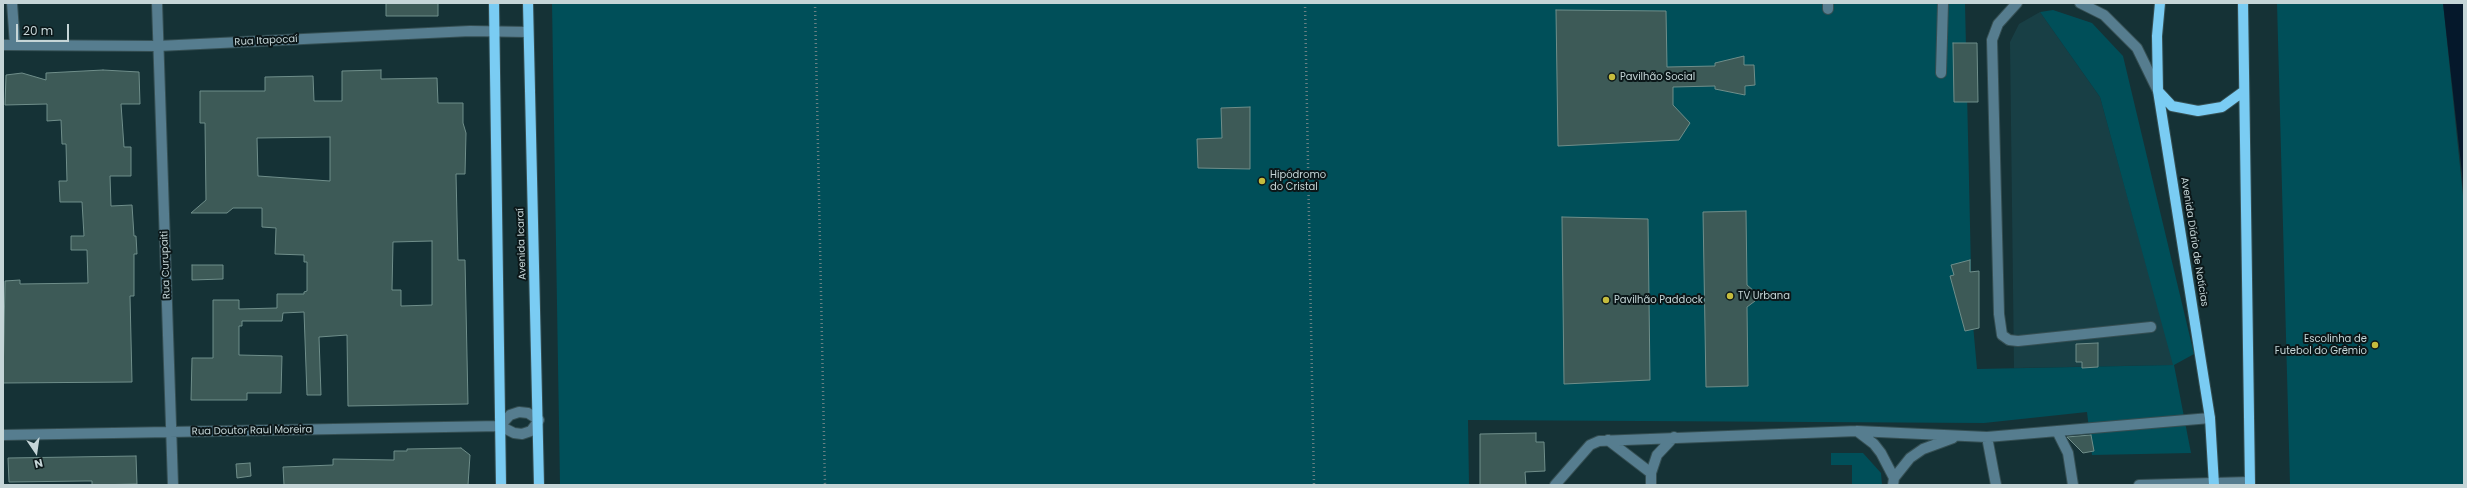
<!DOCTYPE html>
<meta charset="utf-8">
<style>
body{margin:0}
#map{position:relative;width:2467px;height:488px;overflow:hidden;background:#153236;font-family:Poppins,sans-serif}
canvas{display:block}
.frame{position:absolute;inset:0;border:4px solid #c5d5d7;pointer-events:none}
.north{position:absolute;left:16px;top:432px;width:40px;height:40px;-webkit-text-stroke:3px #0b1719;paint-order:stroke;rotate:167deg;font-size:11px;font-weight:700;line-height:16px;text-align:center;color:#c5d5d7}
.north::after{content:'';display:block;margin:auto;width:14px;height:18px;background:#c5d5d7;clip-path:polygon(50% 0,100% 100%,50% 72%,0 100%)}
.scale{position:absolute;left:16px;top:24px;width:53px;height:18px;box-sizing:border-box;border:2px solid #c5d5d7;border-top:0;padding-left:5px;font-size:12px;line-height:14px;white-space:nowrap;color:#c5d5d7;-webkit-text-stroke:3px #0b1719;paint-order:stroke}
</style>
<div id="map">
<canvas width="2467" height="488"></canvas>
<div class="frame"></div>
<div class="north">N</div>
<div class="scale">20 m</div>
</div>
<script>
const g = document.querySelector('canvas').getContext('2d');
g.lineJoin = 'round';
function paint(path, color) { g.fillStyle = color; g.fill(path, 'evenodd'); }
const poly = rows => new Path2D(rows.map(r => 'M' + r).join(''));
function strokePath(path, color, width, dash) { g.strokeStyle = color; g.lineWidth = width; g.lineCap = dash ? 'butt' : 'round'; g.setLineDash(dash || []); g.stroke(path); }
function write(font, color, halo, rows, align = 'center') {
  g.font = font + ' Poppins,sans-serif'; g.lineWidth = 4; g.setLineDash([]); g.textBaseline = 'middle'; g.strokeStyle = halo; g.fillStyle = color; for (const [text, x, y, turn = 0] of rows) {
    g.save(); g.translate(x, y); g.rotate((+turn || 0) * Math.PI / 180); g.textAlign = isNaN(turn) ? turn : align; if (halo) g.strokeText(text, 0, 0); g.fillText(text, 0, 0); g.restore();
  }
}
paint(poly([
 [2040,12,2100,97,2174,365,2014,368,2010,42,2019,24]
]), '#183f45');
paint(poly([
 [552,3,1965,3,1972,314,1977,369,2173,365,2100,97,2040,12,2053,10,2092,23,2123,56,2194,354,2174,365,2191,453,2092,455,2087,412,1984,423,1468,420,1469,485,560,485],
 [2277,3,2443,3,2464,205,2464,485,2290,485],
 [1831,453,1863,453,1881,473,1882,485,1852,485,1852,465,1831,465]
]), '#004f59');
paint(poly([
 [2443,3,2464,3,2464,205,2462,173]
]), '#05182b');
const building = poly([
 [386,3,438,3,438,16,386,16,386,3],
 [1556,10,1666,11,1667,67,1715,66,1715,63,1744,56,1744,65,1754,65,1755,85,1745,86,1745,95,1715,89,1715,86,1673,87,1673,105,1690,123,1679,140,1558,146,1556,10],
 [1953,43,1977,43,1978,102,1954,102,1953,43],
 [103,70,139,72,140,104,121,104,124,147,131,147,131,176,110,176,111,206,132,205,134,236,136,236,137,254,134,254,134,296,130,296,132,382,3,383,5,281,20,280,20,284,88,283,87,250,71,250,71,236,84,236,82,202,60,202,59,181,67,181,66,144,62,144,61,120,47,121,47,104,5,105,6,75,22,73,46,80,46,73,103,70],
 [381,70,381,79,437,78,438,103,463,103,463,123,466,133,465,174,456,174,458,260,465,260,468,404,348,406,347,335,319,337,321,395,307,395,304,312,283,313,282,321,242,321,242,326,239,326,239,355,282,356,281,393,247,393,247,400,191,400,192,358,213,358,213,300,239,300,239,309,277,308,277,294,304,294,304,292,307,291,307,262,304,262,304,255,275,254,276,228,262,227,262,208,233,208,227,213,191,213,206,200,205,123,200,123,200,91,265,91,265,77,313,76,314,101,342,101,342,71,381,70],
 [330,137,330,181,258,176,257,138,330,137],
 [432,241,432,305,401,306,401,290,392,290,393,242,432,241],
 [1250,107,1250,169,1198,168,1197,139,1222,138,1221,108,1250,107],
 [1746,211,1747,285,1754,291,1755,301,1747,307,1748,386,1706,387,1703,212,1746,211],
 [1562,217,1648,219,1650,380,1564,384,1562,217],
 [1970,260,1970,272,1979,271,1979,328,1965,331,1950,276,1954,275,1951,265,1970,260],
 [192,265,223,265,223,279,192,280,192,265],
 [2098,343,2098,367,2082,368,2082,362,2076,362,2076,344,2098,343],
 [1536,433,1536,442,1544,442,1545,471,1525,472,1526,485,1480,485,1480,434,1536,433],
 [2091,435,2094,451,2083,453,2067,437,2091,435],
 [461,448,470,455,468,485,284,485,283,467,333,465,333,459,394,460,394,451,407,451,407,449,461,448],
 [136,456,137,484,92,485,92,481,85,481,9,482,8,458,136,456],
 [250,463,251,476,237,478,236,464,250,463]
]);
paint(building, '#3d5a57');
strokePath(building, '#6f8e8a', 1);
const minor = poly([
 [12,3,15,45],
 [157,3,173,485],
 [1828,3,1828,9],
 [2017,3,1998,24,1992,40,1999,314,2002,335,2009,340,2018,341,2151,327],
 [2080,3,2104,15,2137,48,2158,91],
 [3,45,158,46,470,31,528,32],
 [1941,73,1943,3],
 [1857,431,1874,444,1881,453,1894,478,1893,485],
 [2057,431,2068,453,2073,485],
 [3,435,500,426,514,433,522,434,531,431,539,420,528,413,519,412,510,415,500,426],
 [1987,437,1996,485],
 [1608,440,1651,473],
 [1894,478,1910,458,1923,449,1953,438],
 [1555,485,1590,445,1599,441,1857,431,1987,437,2210,418],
 [1651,485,1651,473,1657,455,1674,437],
 [2139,485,2250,482]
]);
const major = poly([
 [494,3,501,485],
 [528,3,539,485],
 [2160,3,2157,36,2158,91,2210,418,2214,485],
 [2243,3,2250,485],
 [2158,91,2172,106,2198,111,2222,107,2244,91]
]);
strokePath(minor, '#354f53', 12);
strokePath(major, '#354f53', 12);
strokePath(poly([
 [815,3,825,485],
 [1305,3,1314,485]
]), '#698083', 2.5, [1, 3]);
strokePath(minor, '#567d8f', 10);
strokePath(major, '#7accf3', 10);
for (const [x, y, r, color] of [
 [1612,77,4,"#c5bc3d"],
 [1262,181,4,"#c5bc3d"],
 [1730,296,4,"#c5bc3d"],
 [1606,300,4,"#c5bc3d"],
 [2375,345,4,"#c5bc3d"]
]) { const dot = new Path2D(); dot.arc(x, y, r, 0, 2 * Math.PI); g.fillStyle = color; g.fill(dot); strokePath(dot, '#0b1719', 1.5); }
write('10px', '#c5d5d7', '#0b1719', [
 ["Rua Itapocaí",266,41,-3],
 ["Avenida Diário de Notícias",2194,242,81],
 ["Avenida Icaraí",522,244,-92],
 ["Rua Curupaiti",166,265,-92],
 ["Rua Doutor Raul Moreira",252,431,-1]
]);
write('10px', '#c5d5d7', '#0b1719', [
 ["Pavilhão Social",1620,77],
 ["Hipódromo",1270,175],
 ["do Cristal",1270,187],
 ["TV Urbana",1738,296],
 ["Pavilhão Paddock",1614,300],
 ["Escolinha de",2367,339,"right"],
 ["Futebol do Grêmio",2367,351,"right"]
], 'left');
</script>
